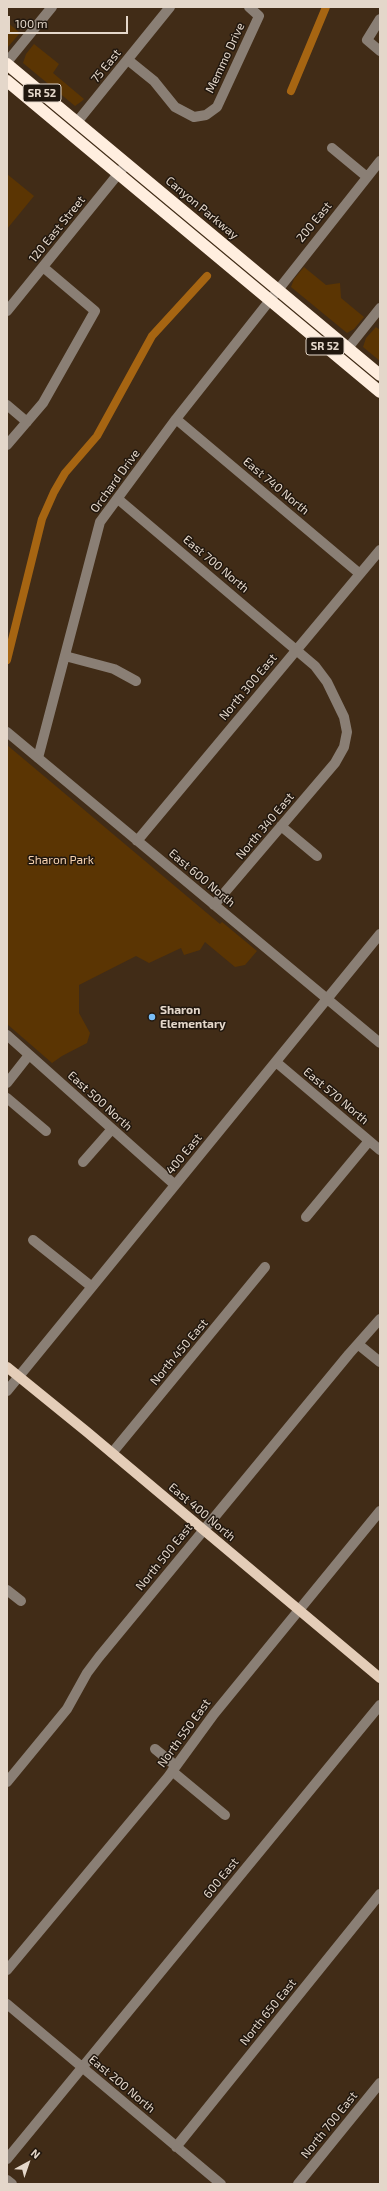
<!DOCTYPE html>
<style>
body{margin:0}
#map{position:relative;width:387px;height:2191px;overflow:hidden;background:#412c17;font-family:"Exo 2",sans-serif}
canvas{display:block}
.frame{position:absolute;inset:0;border:8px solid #e4d7ca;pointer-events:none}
.north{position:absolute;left:8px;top:2143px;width:40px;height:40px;-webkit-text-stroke:3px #21170e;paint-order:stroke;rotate:40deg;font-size:11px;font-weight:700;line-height:16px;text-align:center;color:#e4d7ca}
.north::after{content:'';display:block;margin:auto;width:14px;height:18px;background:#e4d7ca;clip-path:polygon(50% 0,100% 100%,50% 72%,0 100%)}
.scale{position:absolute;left:8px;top:16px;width:120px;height:18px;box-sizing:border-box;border:2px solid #e4d7ca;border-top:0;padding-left:5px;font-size:12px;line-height:14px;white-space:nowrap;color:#e4d7ca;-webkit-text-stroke:3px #21170e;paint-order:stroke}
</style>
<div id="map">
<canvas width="387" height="2191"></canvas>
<div class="frame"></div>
<div class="north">N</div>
<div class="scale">100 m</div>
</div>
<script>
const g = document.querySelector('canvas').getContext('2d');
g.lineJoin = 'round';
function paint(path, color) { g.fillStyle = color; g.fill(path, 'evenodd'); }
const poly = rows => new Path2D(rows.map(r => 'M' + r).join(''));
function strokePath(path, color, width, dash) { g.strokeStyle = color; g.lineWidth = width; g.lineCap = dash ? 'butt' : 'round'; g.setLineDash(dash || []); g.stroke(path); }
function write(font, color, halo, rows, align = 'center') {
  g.font = font + ' "Exo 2",sans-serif'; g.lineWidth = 3; g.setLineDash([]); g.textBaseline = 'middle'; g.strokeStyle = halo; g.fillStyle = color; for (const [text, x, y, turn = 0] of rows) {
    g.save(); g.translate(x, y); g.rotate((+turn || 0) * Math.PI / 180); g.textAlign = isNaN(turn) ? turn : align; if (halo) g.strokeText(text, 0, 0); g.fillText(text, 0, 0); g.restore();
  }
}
paint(poly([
 [7,22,20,33,7,48],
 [34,44,59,64,53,73,84,99,82,101,75,106,23,63,26,54],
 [7,174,34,196,7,229],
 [304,267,326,285,340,283,341,298,364,317,354,329,347,333,291,287,294,279],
 [376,327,380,330,380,361,363,347,366,338],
 [7,745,220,924,222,922,257,951,245,965,235,967,205,942,200,950,184,955,181,948,149,963,136,956,79,985,79,1013,90,1033,87,1043,62,1056,52,1063,7,1024]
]), '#5b3503');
strokePath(poly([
 [291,91,326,7],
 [7,660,42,519,54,492,65,473,97,436,152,336,207,276]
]), '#a66512', 8);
strokePath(poly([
 [380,19,367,40,380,51],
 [128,60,154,81,175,107,194,117,206,115,217,107,259,16,249,7],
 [7,62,52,7],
 [77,122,170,7],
 [332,148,367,177],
 [7,311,123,168],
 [348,348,380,308],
 [7,405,27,422],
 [176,419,360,574],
 [7,445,43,403,95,311,43,267],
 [118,499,315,666,327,682,344,717,347,732,344,747,335,763,214,905],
 [65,656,114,669,136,681],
 [7,732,380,1043],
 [38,758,100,522,176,419,380,161],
 [281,826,317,856],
 [137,841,380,550],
 [7,1035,175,1185],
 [276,1062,380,1150],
 [7,1083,29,1055],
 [7,1098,46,1131],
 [83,1162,112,1129],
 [306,1217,369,1141],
 [33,1240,92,1287],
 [359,1345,380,1362],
 [7,1391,380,934],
 [112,1453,265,1267],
 [7,1590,21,1601],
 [155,1749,176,1766],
 [172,1771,225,1815],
 [7,1782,67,1709,87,1673,99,1657,349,1354,380,1319],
 [7,1970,168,1777,214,1714,380,1511],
 [7,2004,221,2184],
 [176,2147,380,1894],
 [7,2159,380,1705],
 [7,2180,12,2184],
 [298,2184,380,2083]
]), '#8a7f75', 10);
strokePath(poly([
 [7,1367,87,1432,380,1678]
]), '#e4cdb8', 10);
strokePath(poly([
 [7,64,380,375],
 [7,81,380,392]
]), '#ffeedf', 12);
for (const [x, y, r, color] of [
 [152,1017,4,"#7abff8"]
]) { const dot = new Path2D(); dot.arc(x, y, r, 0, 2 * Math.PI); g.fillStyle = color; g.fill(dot); strokePath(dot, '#21170e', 1.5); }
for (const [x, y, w] of [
 [42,93,38],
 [325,346,38]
]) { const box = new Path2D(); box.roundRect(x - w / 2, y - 9, w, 18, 3); g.fillStyle = '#21170e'; g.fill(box); strokePath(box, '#e4d7ca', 1); }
write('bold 11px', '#e4d7ca', null, [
 ["SR 52",42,93],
 ["SR 52",325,346]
]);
write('12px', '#e4d7ca', '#21170e', [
 ["Memmo Drive",225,58,-65],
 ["75 East",106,66,-51],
 ["Canyon Parkway",202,208,40],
 ["200 East",314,222,-51],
 ["120 East Street",57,229,-51],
 ["Orchard Drive",115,481,-54],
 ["East 740 North",276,486,40],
 ["East 700 North",216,564,40],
 ["North 300 East",248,687,-50],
 ["North 340 East",265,826,-50],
 ["East 600 North",202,878,40],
 ["East 570 North",336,1096,40],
 ["East 500 North",100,1101,42],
 ["400 East",184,1154,-51],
 ["North 450 East",179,1352,-50],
 ["East 400 North",202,1512,40],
 ["North 500 East",164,1557,-51],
 ["North 550 East",184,1733,-54],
 ["600 East",221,1878,-51],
 ["North 650 East",268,2012,-51],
 ["East 200 North",122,2084,40],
 ["North 700 East",329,2125,-51]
]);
write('12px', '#f5d1af', '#21170e', [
 ["Sharon Park",61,860]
]);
write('bold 12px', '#e4d7ca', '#21170e', [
 ["Sharon",160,1010],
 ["Elementary",160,1024]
], 'left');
</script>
